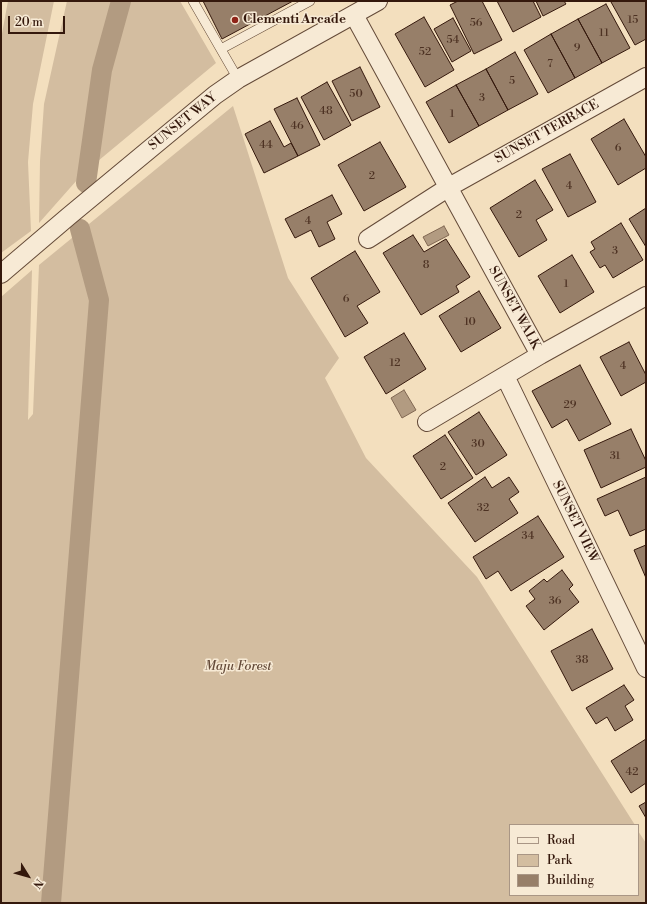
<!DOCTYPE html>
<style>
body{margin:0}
#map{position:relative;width:647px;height:904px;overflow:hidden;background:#f3dfbe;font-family:"Libre Bodoni",serif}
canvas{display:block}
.frame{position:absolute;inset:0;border:2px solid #34180c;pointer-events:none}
.legend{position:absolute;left:509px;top:824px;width:130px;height:72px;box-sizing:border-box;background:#f7ead5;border:1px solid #a99685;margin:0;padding:5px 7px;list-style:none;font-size:12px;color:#34180c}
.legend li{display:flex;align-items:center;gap:8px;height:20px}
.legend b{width:20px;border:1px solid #a99685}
.north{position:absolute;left:8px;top:856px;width:40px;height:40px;-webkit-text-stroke:3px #f7ead5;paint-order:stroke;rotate:127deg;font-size:11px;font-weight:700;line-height:16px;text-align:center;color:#34180c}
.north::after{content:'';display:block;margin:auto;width:14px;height:18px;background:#34180c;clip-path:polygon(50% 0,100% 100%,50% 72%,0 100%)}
.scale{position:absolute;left:8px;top:16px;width:57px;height:18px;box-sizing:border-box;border:2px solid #34180c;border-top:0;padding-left:5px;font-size:12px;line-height:14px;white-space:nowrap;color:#34180c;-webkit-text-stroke:3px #f7ead5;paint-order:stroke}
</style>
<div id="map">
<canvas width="647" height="904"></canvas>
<div class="frame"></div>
<ul class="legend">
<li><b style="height:5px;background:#f7ead5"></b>Road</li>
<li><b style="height:11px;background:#d3bda0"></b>Park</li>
<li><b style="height:11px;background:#977f69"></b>Building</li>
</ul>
<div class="north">N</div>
<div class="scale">20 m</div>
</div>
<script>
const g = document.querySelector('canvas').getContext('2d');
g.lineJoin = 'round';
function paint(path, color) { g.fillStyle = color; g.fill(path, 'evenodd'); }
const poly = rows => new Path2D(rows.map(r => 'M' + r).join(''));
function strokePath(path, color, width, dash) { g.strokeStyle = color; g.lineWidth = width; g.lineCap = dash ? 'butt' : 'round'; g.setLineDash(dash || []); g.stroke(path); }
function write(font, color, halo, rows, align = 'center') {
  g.font = font + ' "Libre Bodoni",serif'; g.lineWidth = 3; g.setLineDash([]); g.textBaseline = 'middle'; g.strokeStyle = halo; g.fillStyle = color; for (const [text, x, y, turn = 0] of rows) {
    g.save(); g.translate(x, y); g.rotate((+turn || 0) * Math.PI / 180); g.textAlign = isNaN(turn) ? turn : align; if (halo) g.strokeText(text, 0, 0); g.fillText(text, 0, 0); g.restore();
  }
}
paint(poly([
 [8,1,54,1,33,104,28,162,31,231,1,253,1,39],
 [67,1,116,1,98,70,85,171,39,223,40,161,44,104],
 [124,1,180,1,216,63,92,166,106,69],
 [233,106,288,278,339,358,325,378,366,458,477,577,635,825,510,825,510,895,638,895,638,831,646,843,646,903,1,903,1,297,32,270,28,420,33,414,39,265]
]), '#d3bda0');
const water = poly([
 [444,226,449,235,428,246,423,237,444,226],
 [404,390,416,410,402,418,391,398,404,390]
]);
paint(water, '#b29b81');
strokePath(water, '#806752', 1);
strokePath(poly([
 [86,183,102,70,121,1],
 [51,903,99,300,80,229]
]), '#b29b81', 20);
const building = poly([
 [203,1,293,1,222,39,203,1],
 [458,1,482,1,502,40,474,54,450,5,458,1],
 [497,1,533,1,541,17,513,32,497,1],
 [536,1,564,1,566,4,543,16,536,1],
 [613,1,646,1,646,39,635,45,611,2,613,1],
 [606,4,630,48,602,63,578,19,606,4],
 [424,17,454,70,425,87,395,34,424,17],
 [453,18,471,51,452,62,434,29,453,18],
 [578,19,602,63,575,78,551,34,578,19],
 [551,34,575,78,548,93,524,50,551,34],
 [515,52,538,94,508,110,486,69,515,52],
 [360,67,380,107,352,121,332,81,360,67],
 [486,69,508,110,479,126,456,85,486,69],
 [327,82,351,125,324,140,301,97,327,82],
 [456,85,479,126,449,143,426,102,456,85],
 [297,98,320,145,298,156,274,109,297,98],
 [624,119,646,157,646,168,618,185,591,139,624,119],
 [270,121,284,147,291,143,298,156,264,173,245,134,270,121],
 [380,142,406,187,364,211,338,165,380,142],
 [570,154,596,202,568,217,542,169,570,154],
 [535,180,553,210,536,220,547,240,519,257,490,208,535,180],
 [332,195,342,214,327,222,335,239,319,247,311,230,295,238,285,219,332,195],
 [646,208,646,247,629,219,646,208],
 [621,223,643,260,613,278,605,265,600,268,590,252,595,249,591,242,621,223],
 [413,235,424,252,446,239,470,277,456,286,459,292,421,315,383,253,413,235],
 [355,251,380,292,357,306,368,323,345,337,311,278,355,251],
 [572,255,594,292,560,313,538,276,572,255],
 [479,291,501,328,461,352,439,316,479,291],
 [404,333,426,369,386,394,364,357,404,333],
 [629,342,646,375,646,382,621,396,600,357,629,342],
 [580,365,611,424,579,441,567,419,552,428,532,391,580,365],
 [479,412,507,455,476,475,448,432,479,412],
 [631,429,646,461,646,467,601,488,584,450,631,429],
 [445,435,473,478,441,499,413,456,445,435],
 [485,477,492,488,509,477,519,492,509,499,518,513,475,542,448,503,485,477],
 [646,477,646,529,630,536,618,510,605,516,597,499,646,477],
 [538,516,564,557,511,591,498,571,486,579,473,557,538,516],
 [646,545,646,578,634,550,646,545],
 [562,570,573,585,569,589,579,602,544,630,526,606,535,599,529,591,544,579,547,582,562,570],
 [592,629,613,669,572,691,551,651,592,629],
 [624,685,634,700,625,706,633,720,615,731,607,717,596,724,586,708,624,685],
 [646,739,646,783,631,793,611,761,646,739],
 [646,802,646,818,639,806,646,802]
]);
paint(building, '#977f69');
strokePath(building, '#34180c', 1);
const service = poly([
 [193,1,238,79],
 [221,49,310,1]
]);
const minor = poly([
 [354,15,540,355],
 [368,239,449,187,646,77],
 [1,274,69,216,215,95,238,79,378,1],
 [505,376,646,668],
 [427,422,540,355,646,296]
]);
strokePath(service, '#644a38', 10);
strokePath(minor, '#644a38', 20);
strokePath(service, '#f7ead5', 9);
strokePath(minor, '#f7ead5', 18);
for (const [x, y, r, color] of [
 [235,20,4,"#8f2418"]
]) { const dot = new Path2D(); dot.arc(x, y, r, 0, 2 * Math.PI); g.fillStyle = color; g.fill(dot); strokePath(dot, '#f7ead5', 1.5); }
write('11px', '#4d3223', null, [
 ["15",633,20],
 ["56",476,23],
 ["11",604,33],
 ["54",453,40],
 ["9",577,48],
 ["52",425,52],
 ["7",550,64],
 ["5",512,81],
 ["50",356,94],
 ["3",482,98],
 ["48",326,111],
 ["1",452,114],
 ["46",297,126],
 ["44",266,145],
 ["6",618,148],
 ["2",372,176],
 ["4",569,186],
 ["2",519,215],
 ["4",308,221],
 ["3",615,251],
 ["8",426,265],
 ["1",566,284],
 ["6",346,299],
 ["10",470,322],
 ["12",395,363],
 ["4",623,366],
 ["29",570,405],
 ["30",478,444],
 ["31",615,456],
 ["2",443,467],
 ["32",483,508],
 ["34",528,536],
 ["36",555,601],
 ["38",582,660],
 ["42",632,772]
]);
write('bold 13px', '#34180c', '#f7ead5', [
 ["Clementi Arcade",243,20]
], 'left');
write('13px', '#34180c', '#f7ead5', [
 ["SUNSET WAY",183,122,-39],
 ["SUNSET TERRACE",547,132,-29],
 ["SUNSET WALK",514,308,61],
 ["SUNSET VIEW",575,522,64]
]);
write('italic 13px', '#644a38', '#f7ead5', [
 ["Maju Forest",238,667]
]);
</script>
